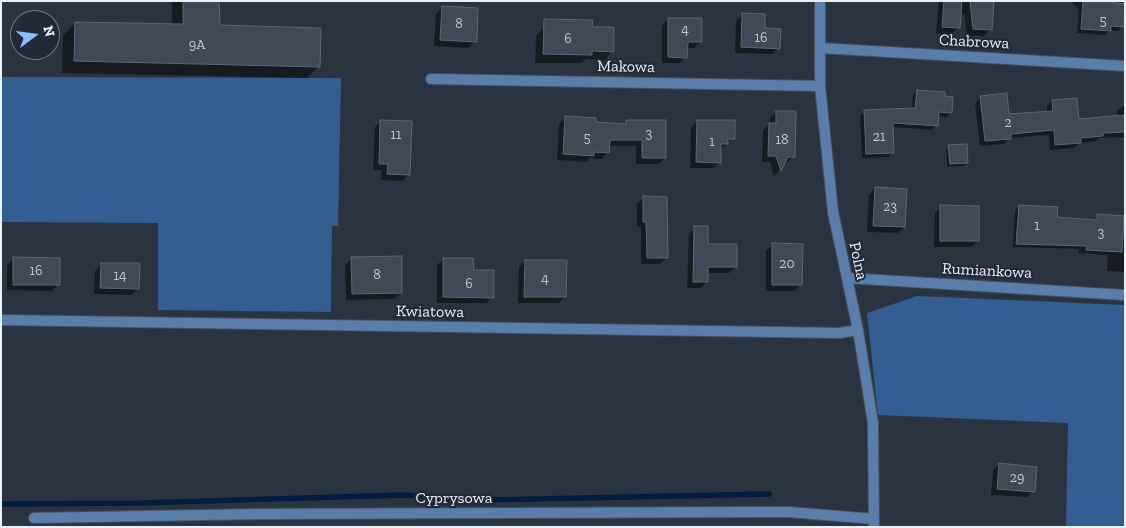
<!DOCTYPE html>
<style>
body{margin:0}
#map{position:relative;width:1126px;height:528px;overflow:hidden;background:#2a3440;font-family:"Zilla Slab",serif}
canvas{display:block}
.frame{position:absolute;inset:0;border:2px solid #eaf0f9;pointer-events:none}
.north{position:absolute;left:10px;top:10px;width:50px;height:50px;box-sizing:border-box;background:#212a36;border:1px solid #717984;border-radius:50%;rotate:75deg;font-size:14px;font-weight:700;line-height:20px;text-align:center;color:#eaf0f9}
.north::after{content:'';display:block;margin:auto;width:18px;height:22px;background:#88bafc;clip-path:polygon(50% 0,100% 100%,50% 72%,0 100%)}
</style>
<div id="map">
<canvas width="1126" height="528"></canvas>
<div class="frame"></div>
<div class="north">N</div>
</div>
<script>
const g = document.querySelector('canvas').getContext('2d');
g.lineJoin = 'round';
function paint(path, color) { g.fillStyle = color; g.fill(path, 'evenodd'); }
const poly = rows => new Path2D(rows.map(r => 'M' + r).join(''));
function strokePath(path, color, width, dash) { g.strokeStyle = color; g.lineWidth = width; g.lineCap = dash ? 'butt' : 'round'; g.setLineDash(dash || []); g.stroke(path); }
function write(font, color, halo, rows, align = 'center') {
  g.font = font + ' "Zilla Slab",serif'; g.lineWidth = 4; g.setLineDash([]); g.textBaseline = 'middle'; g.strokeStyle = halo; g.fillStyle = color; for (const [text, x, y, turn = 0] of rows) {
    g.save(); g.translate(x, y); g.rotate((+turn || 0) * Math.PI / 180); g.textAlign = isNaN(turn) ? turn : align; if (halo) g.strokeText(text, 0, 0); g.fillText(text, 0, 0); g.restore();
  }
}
paint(poly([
 [1,77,341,78,338,226,332,226,331,312,158,310,158,223,1,222],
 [917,296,1125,305,1125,527,1066,527,1068,423,878,415,867,313]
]), '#345d91');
paint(poly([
 [174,1,217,1,218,26,319,66,307,78,62,73,63,35,75,23,172,25,172,3],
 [939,1,992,1,990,30,984,36,967,35,964,14,960,14,958,27,952,34,936,33],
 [1071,1,1112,1,1112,4,1125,5,1125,23,1123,23,1123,26,1118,31,1110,30,1105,35,1077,33,1079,10],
 [442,8,475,41,469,48,434,46,436,14],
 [743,14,763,29,779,48,772,54,735,53,736,21],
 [668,19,701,41,694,48,686,48,686,57,680,63,662,63,662,26],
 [544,27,613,51,604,60,586,59,582,63,535,63,536,36],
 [918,91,943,98,951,113,946,117,937,116,936,125,932,130,892,127,893,152,889,157,862,158,860,116,864,112,912,109,913,95],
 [981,97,1008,115,1047,113,1047,106,1052,101,1078,120,1118,117,1117,111,1125,105,1125,137,1099,138,1096,141,1080,143,1074,148,1050,150,1049,135,1010,138,1004,144,980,146,975,103],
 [777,112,793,156,787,163,783,163,780,170,774,176,770,162,762,162,763,130,770,124,770,118],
 [565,117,594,123,623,125,627,121,665,157,659,164,636,164,636,146,608,146,608,152,602,159,590,158,586,162,557,160,559,124],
 [381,121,409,174,403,181,381,180,382,170,373,170,375,127],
 [697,121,733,138,720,150,720,162,714,168,690,168,691,128],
 [949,146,967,163,964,166,947,167,946,149],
 [875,188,904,227,898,233,867,232,869,195],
 [643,198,666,258,660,264,641,264,641,227,637,227,637,204],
 [1019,206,1056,218,1094,221,1098,215,1122,239,1125,239,1125,272,1107,271,1108,255,1078,253,1079,249,1013,247,1015,210],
 [941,207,978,241,971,247,934,247,935,213],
 [695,228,707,245,735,267,729,273,707,273,707,281,701,288,687,288,689,234],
 [773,245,801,285,794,291,766,291,766,251],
 [14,258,58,284,52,291,7,290,7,265],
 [352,258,401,293,395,299,346,300,345,265],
 [444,259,472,271,493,297,486,303,437,303,437,265],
 [525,261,565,297,558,303,518,303,519,267],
 [101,264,138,288,132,295,94,294,95,271],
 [1000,464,1033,491,1027,497,991,495,993,470]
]), '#0007');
strokePath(poly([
 [1,504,140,503,403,495,488,500,769,494]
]), '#011c3e', 5.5);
const building = poly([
 [183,1,219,1,220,25,321,28,320,67,74,61,75,22,183,24,183,1],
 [944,1,962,1,960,28,942,27,944,1],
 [970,1,994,1,992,30,973,29,970,1],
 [1083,1,1113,1,1113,3,1125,4,1124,27,1111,26,1111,31,1081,29,1083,1],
 [442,6,478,8,477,42,440,40,442,6],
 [742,13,765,14,765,28,781,29,780,49,741,47,742,13],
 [668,18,702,18,702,42,688,42,687,58,668,57,668,18],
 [544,19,593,20,592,27,614,27,614,52,592,51,592,55,543,54,544,19],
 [917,90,945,92,945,96,953,97,952,113,939,112,938,126,893,123,894,153,866,154,864,110,915,108,917,90],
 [1007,93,1009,114,1053,111,1052,100,1077,98,1079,119,1125,115,1125,132,1103,133,1103,136,1081,138,1081,143,1055,145,1054,130,1011,134,1011,139,985,141,980,96,1007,93],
 [776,111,796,111,795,157,788,157,781,171,776,156,768,156,769,123,776,123,776,111],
 [565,116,596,118,596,122,626,124,626,120,666,120,666,158,642,158,642,140,610,140,609,153,594,152,594,156,563,154,565,116],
 [380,120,412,121,410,175,387,174,388,164,379,164,380,120],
 [697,120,735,120,735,139,728,139,728,144,721,144,721,163,696,162,697,120],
 [967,144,968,163,950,164,948,145,967,144],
 [875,187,907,189,905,227,873,226,875,187],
 [643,196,667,197,668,258,647,258,646,222,643,222,643,196],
 [940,205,979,206,979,241,940,241,940,205],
 [1019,205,1058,207,1057,217,1097,220,1097,214,1124,216,1122,252,1086,250,1087,246,1016,244,1019,205],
 [694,226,708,226,708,244,737,244,737,267,708,267,708,282,693,282,694,226],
 [772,243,803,244,802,285,772,285,772,243],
 [402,256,402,293,352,294,351,257,402,256],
 [13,257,60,258,60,285,13,285,13,257],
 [443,258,473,258,474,270,494,270,494,298,443,297,443,258],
 [525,260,567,260,566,297,524,297,525,260],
 [101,263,140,263,139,289,100,288,101,263],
 [999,463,1037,467,1035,492,997,489,999,463]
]);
paint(building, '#404a57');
strokePath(building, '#5c6775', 1);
const street = poly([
 [820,1,820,86,833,212,858,330,873,423,874,527],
 [821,48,1125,66],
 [431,79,820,86],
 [847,278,1125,295],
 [1,320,840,333,858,330],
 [34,518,257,514,757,512,789,512,874,519]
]);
strokePath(street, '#49525e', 12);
strokePath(street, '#5a7eac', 10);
write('14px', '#c0c6d0', null, [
 ["5",1103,21],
 ["8",459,24],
 ["4",685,30],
 ["16",761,38],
 ["6",568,39],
 ["9A",197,45],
 ["2",1008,123],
 ["3",649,134],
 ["11",396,135],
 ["21",879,137],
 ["5",587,138],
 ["18",782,140],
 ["1",712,142],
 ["23",890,207],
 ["1",1037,226],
 ["3",1101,233],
 ["20",787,264],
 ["16",36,271],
 ["8",377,275],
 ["14",120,276],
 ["4",545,279],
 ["6",469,284],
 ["29",1017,478]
]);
write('16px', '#eaf0f9', '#212a36', [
 ["Chabrowa",974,42,3],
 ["Makowa",626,67,1],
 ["Polna",858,261,78],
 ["Rumiankowa",987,271,3],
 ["Kwiatowa",430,312,1],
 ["Cyprysowa",454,498]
]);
</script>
